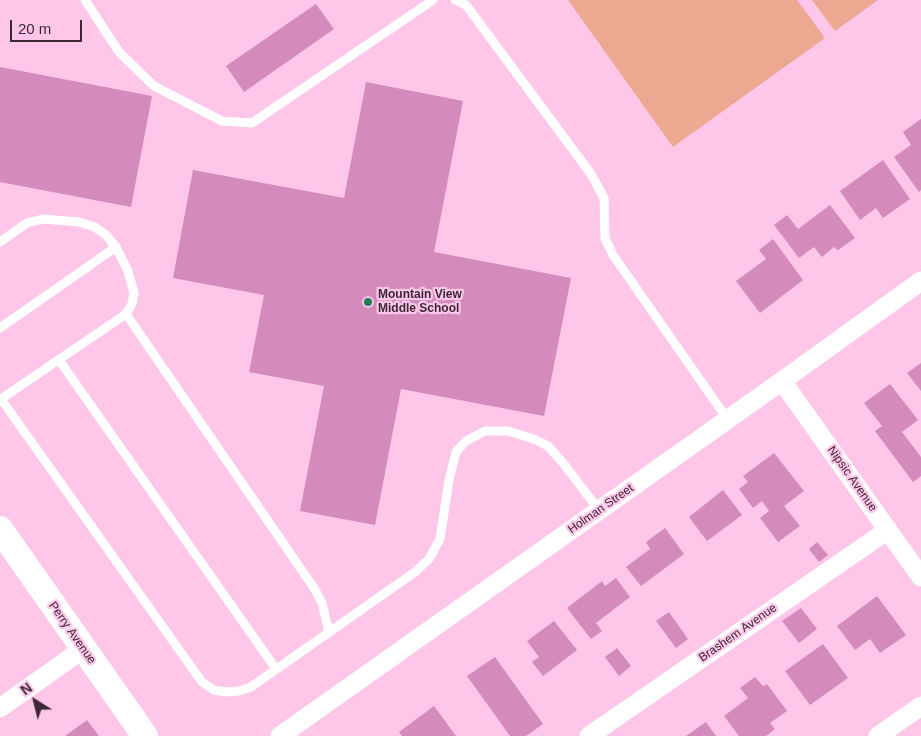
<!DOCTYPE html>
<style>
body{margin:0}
#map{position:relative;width:921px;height:736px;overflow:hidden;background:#fec6e9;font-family:Helvetica,sans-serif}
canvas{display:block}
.north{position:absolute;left:10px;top:676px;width:50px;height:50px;-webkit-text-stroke:4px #fec6e9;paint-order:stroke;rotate:324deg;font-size:14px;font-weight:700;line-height:20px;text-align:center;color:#3d2836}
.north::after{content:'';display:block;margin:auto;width:18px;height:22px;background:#3d2836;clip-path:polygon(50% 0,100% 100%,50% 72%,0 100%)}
.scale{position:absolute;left:10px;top:20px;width:72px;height:22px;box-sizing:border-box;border:2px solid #3d2836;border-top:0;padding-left:6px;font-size:15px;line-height:18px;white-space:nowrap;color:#3d2836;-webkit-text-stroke:4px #fec6e9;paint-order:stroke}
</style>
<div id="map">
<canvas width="921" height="736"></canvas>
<div class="north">N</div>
<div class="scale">20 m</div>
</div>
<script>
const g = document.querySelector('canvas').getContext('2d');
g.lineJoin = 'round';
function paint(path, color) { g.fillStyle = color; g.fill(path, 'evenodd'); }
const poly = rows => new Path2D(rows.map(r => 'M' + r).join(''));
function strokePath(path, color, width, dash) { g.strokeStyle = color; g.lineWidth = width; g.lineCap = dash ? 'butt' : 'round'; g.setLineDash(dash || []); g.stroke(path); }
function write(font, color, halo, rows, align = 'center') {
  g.font = font + ' Helvetica,sans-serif'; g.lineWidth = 4.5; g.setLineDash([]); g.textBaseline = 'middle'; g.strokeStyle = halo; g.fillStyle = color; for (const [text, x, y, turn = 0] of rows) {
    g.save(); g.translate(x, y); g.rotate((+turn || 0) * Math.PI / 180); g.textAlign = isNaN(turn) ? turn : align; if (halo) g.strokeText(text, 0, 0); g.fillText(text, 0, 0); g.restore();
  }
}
paint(poly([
 [568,0,797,0,825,38,673,147],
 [812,0,878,0,835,31]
]), '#eca890');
paint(poly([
 [316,4,334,29,244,92,226,66],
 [0,67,152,96,131,207,0,182],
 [366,82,463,101,434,252,571,278,544,416,401,389,375,525,300,511,324,386,249,372,264,295,173,278,193,170,344,198],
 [921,119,921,190,919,192,894,157,911,145,903,132],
 [883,160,910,199,883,218,876,208,860,220,840,191],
 [830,205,855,238,838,250,834,247,822,257,814,247,799,258,774,225,787,215,798,229],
 [773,239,803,280,760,313,736,281,766,259,759,250],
 [921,363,921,391,907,373],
 [890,384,918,420,902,432,921,457,921,476,913,482,875,431,882,426,864,403],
 [774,453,804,491,784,506,800,526,778,542,760,518,769,511,762,501,753,508,739,489,748,482,743,476],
 [723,490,742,515,707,541,689,517],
 [665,528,684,554,641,586,626,567,650,549,646,542],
 [817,542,828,555,819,562,809,549],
 [616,578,630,597,596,623,602,631,591,639,567,608,602,581,605,586],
 [877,596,906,635,880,653,870,639,855,650,837,626],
 [801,608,817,629,799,643,782,621],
 [669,612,688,639,676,648,656,621],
 [554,621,577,650,543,676,532,662,539,657,527,641],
 [823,644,848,678,810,705,785,671],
 [617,648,631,666,619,676,605,657],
 [495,657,543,724,526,736,510,736,467,676],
 [755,677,763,686,767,684,787,711,770,723,775,729,766,736,739,736,724,716,748,698,740,688],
 [434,706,456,736,402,736,399,732],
 [87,720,99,736,65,736],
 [706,722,716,736,686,736]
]), '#d48aba');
strokePath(poly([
 [85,0,119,52,154,86,222,121,252,123,433,0],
 [455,0,466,5,591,174,604,198,605,238,613,255,728,420],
 [0,242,27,223,43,219,79,222,95,227,106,235,116,247],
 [126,314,314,588,322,603,329,632],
 [0,328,116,247,128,271,134,293,132,304,126,314,1,399],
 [59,360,276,669],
 [0,400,1,399,202,682,214,690,226,692,239,691,251,687,415,572,429,559,440,539,449,480,456,452,466,441,485,431,508,431,534,439,548,446,563,463,599,510]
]), '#fff', 9);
strokePath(poly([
 [782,381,921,577],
 [0,708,83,649],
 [280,736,782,381,921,281],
 [589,736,888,530],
 [878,736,921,706]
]), '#fff', 19);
strokePath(poly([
 [0,529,145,736]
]), '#fff', 26);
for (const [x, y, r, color] of [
 [368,302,5,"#1f8058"]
]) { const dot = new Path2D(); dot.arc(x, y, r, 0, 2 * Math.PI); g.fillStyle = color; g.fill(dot); strokePath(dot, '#fec6e9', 2); }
write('bold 12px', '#3d2836', '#fec6e9', [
 ["Mountain View",378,295],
 ["Middle School",378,309]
], 'left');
write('12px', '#3d2836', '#fec6e9', [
 ["Nipsic Avenue",852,479,55],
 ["Holman Street",601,509,-35],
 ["Perry Avenue",72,633,55],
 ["Brashem Avenue",738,633,-35]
]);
</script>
